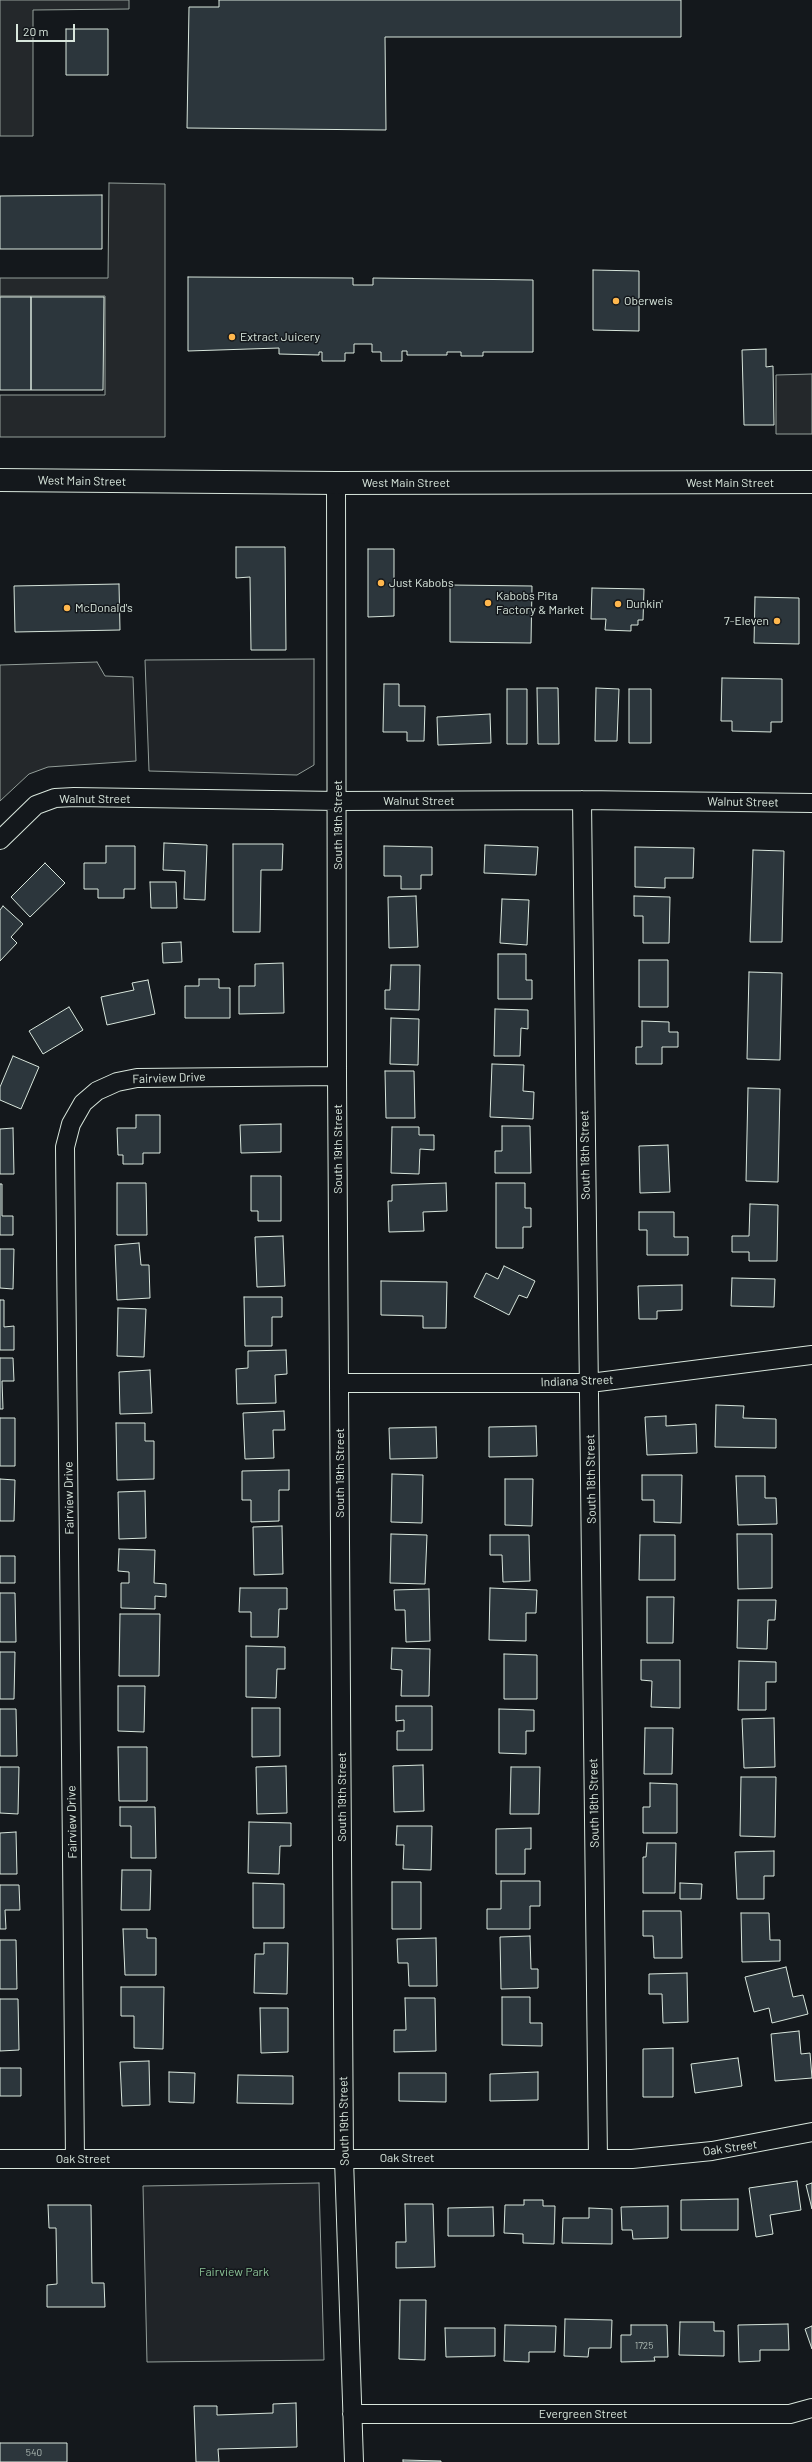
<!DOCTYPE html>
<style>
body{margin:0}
#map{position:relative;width:812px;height:2462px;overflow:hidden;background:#14181c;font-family:Barlow,sans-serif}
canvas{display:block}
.scale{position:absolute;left:16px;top:24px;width:59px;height:18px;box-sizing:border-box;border:2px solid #d8e6dc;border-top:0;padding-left:5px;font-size:12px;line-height:14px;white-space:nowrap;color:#d8e6dc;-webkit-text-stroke:3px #14181c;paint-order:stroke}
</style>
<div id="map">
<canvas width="812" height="2462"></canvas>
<div class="scale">20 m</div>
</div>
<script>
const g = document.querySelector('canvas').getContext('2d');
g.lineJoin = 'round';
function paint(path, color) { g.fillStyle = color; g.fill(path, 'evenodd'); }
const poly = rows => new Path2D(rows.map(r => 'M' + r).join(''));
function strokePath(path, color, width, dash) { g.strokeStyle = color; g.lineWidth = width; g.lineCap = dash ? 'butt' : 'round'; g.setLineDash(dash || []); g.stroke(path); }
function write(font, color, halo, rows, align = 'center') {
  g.font = font + ' Barlow,sans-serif'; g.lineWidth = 3; g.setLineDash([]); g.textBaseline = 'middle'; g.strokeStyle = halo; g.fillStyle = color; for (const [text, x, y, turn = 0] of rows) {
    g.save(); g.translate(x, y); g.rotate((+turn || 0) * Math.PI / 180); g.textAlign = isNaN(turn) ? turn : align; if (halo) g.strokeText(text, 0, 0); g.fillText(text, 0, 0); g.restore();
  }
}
const green = poly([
 [314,659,314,765,297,775,149,771,145,660,314,659],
 [319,2183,324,2360,147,2362,143,2186,319,2183]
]);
paint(green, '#202428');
strokePath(green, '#939e99', 1);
const parking = poly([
 [0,0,129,0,129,9,33,10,33,136,0,136,0,0],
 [109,183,165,184,165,437,0,437,0,395,105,395,105,296,0,296,0,278,108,278,109,183],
 [812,374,812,434,776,434,776,375,812,374],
 [97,662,105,676,133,677,136,761,48,767,29,774,0,801,0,665,97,662]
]);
paint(parking, '#24282b');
strokePath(parking, '#939e99', 1);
const building = poly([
 [219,0,681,0,681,37,385,37,386,130,187,128,189,7,219,7,219,0],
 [66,29,108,29,108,75,66,75,66,29],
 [102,195,102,249,0,249,0,196,102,195],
 [593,270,639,271,639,331,593,330,593,270],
 [188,277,353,278,353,285,373,285,373,278,533,280,533,352,483,352,483,356,461,356,461,352,447,352,447,355,407,355,407,351,402,351,402,361,381,361,381,352,372,352,372,344,354,344,354,353,345,353,345,361,322,361,322,352,319,352,319,355,279,354,279,348,188,351,188,277],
 [0,297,31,297,31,390,0,390,0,297],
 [31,297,104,297,103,390,31,390,31,297],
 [766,349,766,367,773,366,774,425,744,425,742,350,766,349],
 [236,547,285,547,286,650,251,650,250,577,236,578,236,547],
 [368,549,394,549,394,616,368,617,368,549],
 [119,584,120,630,15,632,14,586,119,584],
 [450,585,532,586,531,643,450,642,450,585],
 [592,588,644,589,643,620,638,620,638,625,631,625,631,631,605,630,606,619,591,619,592,588],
 [755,597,799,598,799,644,754,643,755,597],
 [722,678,782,679,782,722,771,722,771,732,732,731,732,721,721,721,722,678],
 [384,684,399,684,399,706,425,706,424,741,407,741,407,732,383,732,384,684],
 [537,688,558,688,559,744,538,744,537,688],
 [596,688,619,689,617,741,595,741,596,688],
 [507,689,527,689,527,744,507,744,507,689],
 [629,689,651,689,651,743,629,743,629,689],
 [490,714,491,743,438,745,437,717,490,714],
 [164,843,207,845,205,900,184,899,185,871,163,870,164,843],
 [233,844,283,844,282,870,261,870,260,932,233,932,233,844],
 [485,845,538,847,536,875,484,873,485,845],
 [106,846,135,846,135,889,124,889,124,898,98,898,98,889,84,889,84,863,106,863,106,846],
 [384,846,432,847,432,875,421,875,421,889,401,889,401,876,384,876,384,846],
 [635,847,694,848,693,878,665,878,665,888,635,887,635,847],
 [753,850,784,851,782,942,750,942,753,850],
 [45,863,65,883,30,917,11,897,45,863],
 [150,882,176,882,177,908,151,908,150,882],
 [416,896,418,947,389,948,388,897,416,896],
 [634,896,670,897,669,943,643,943,643,916,634,916,634,896],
 [502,899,529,900,527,945,500,943,502,899],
 [3,906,23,924,11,937,17,943,0,961,0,910,3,906],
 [181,942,182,962,163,963,162,943,181,942],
 [498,954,526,954,526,980,532,980,532,999,498,999,498,954],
 [639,960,668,960,668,1007,639,1007,639,960],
 [283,963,284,1013,239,1014,239,986,255,986,255,964,283,963],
 [391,965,420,965,419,1010,385,1009,385,990,390,990,391,965],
 [749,972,782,973,780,1060,747,1059,749,972],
 [199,979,219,979,219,988,230,988,230,1018,185,1018,185,986,199,986,199,979],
 [148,980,155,1014,107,1025,101,997,134,990,132,983,148,980],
 [69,1007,83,1030,43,1054,29,1031,69,1007],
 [495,1009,528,1010,528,1029,521,1028,520,1056,494,1056,495,1009],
 [391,1018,419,1019,418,1065,390,1064,391,1018],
 [642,1021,669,1022,669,1032,678,1032,678,1047,662,1047,662,1064,636,1064,636,1047,642,1047,642,1021],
 [13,1056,39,1067,21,1109,0,1100,0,1087,13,1056],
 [492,1064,524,1065,523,1091,534,1092,533,1119,490,1117,492,1064],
 [385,1071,414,1071,415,1118,386,1118,385,1071],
 [748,1088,780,1089,778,1182,746,1181,748,1088],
 [136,1115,160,1115,160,1153,143,1153,143,1164,123,1164,123,1155,118,1155,117,1128,136,1128,136,1115],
 [281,1124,281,1152,241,1153,240,1125,281,1124],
 [502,1126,530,1126,531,1173,495,1173,495,1151,502,1151,502,1126],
 [392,1127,419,1127,419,1135,434,1135,434,1150,420,1149,419,1174,391,1173,392,1127],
 [13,1128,14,1174,0,1174,0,1129,13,1128],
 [668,1145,670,1192,640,1193,639,1146,668,1145],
 [251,1176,281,1176,281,1221,258,1221,258,1211,251,1211,251,1176],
 [117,1183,146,1183,147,1235,117,1235,117,1183],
 [446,1183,447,1211,423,1212,424,1231,389,1232,388,1201,392,1201,392,1185,446,1183],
 [496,1183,525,1183,525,1208,531,1208,531,1227,523,1227,523,1248,496,1248,496,1183],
 [0,1184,2,1184,2,1216,13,1216,13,1235,0,1235,0,1184],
 [750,1204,778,1205,777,1261,749,1261,749,1252,732,1252,732,1236,749,1236,750,1204],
 [639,1212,674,1212,674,1237,688,1237,688,1255,647,1255,647,1230,639,1230,639,1212],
 [283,1236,285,1286,257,1287,255,1237,283,1236],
 [139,1243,141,1265,149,1265,150,1298,117,1300,115,1245,139,1243],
 [0,1249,14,1249,13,1289,0,1288,0,1249],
 [504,1266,535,1281,527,1298,519,1295,509,1315,474,1297,486,1273,498,1279,504,1266],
 [732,1278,775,1279,774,1307,731,1306,732,1278],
 [381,1281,447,1282,446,1328,423,1328,423,1316,381,1315,381,1281],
 [682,1285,682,1310,657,1311,657,1319,639,1319,638,1286,682,1285],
 [244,1297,282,1297,282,1317,272,1317,272,1346,245,1346,244,1297],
 [0,1300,4,1300,4,1327,14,1326,14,1350,0,1350,0,1300],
 [118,1308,146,1309,144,1357,117,1356,118,1308],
 [286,1350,287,1374,275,1375,276,1403,237,1404,236,1369,248,1368,248,1351,286,1350],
 [0,1358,13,1358,14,1381,2,1381,3,1409,0,1409,0,1358],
 [150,1370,152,1413,120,1414,119,1372,150,1370],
 [716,1405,744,1406,743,1418,776,1419,776,1448,715,1447,716,1405],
 [284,1411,285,1430,273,1430,274,1458,245,1459,243,1413,284,1411],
 [666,1416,666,1426,696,1424,697,1453,647,1455,645,1417,666,1416],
 [0,1418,15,1418,15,1466,0,1466,0,1418],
 [116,1423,145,1423,145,1441,154,1441,154,1479,117,1480,116,1423],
 [536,1426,537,1456,489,1457,489,1427,536,1426],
 [436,1427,437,1458,390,1459,389,1428,436,1427],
 [289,1470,289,1490,279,1490,279,1521,251,1522,251,1500,242,1500,242,1471,289,1470],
 [392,1474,423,1475,422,1523,391,1522,392,1474],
 [642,1475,682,1475,681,1523,654,1522,654,1500,642,1500,642,1475],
 [736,1476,765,1476,765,1498,776,1498,777,1524,738,1525,736,1476],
 [0,1479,15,1480,14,1521,0,1521,0,1479],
 [505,1479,533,1479,532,1526,505,1525,505,1479],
 [145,1491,146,1538,119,1539,118,1492,145,1491],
 [282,1526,283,1574,254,1575,253,1527,282,1526],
 [391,1534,427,1535,425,1584,390,1583,391,1534],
 [737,1534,772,1534,772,1588,738,1589,737,1534],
 [490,1535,529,1535,530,1581,503,1582,502,1555,490,1555,490,1535],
 [640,1535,675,1535,675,1580,639,1580,640,1535],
 [119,1549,155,1550,154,1583,166,1584,166,1597,155,1596,155,1609,121,1608,121,1583,129,1583,129,1572,118,1571,119,1549],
 [0,1556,15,1556,15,1583,0,1583,0,1556],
 [240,1588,287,1588,287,1609,279,1609,278,1637,251,1637,251,1612,239,1612,240,1588],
 [490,1588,537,1590,536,1613,526,1613,526,1641,489,1640,490,1588],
 [429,1589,430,1641,406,1642,405,1610,395,1610,394,1590,429,1589],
 [0,1593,15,1593,16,1642,0,1642,0,1593],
 [647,1597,674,1597,673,1643,647,1643,647,1597],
 [738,1600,776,1600,775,1620,768,1620,767,1649,737,1648,738,1600],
 [120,1614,160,1614,159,1676,119,1676,120,1614],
 [246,1646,285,1647,285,1669,277,1669,276,1698,246,1697,246,1646],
 [392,1648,430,1649,429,1696,401,1696,402,1670,391,1669,392,1648],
 [0,1652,15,1652,14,1699,0,1699,0,1652],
 [504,1654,537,1655,537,1699,504,1699,504,1654],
 [641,1660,680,1660,680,1708,651,1707,652,1681,641,1680,641,1660],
 [739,1661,776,1662,776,1682,766,1682,766,1710,738,1710,739,1661],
 [118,1686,145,1686,144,1732,118,1731,118,1686],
 [396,1706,432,1706,432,1750,397,1750,397,1731,404,1731,404,1720,396,1721,396,1706],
 [252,1708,280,1708,280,1756,252,1757,252,1708],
 [0,1709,16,1709,17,1756,0,1756,0,1709],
 [499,1709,534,1710,534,1731,526,1731,526,1754,499,1753,499,1709],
 [774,1718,775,1767,744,1768,742,1719,774,1718],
 [645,1728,673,1728,672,1774,644,1774,645,1728],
 [118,1747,147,1747,147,1801,119,1801,118,1747],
 [423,1765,424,1811,394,1812,393,1766,423,1765],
 [286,1766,287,1813,257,1814,256,1767,286,1766],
 [0,1767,19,1767,18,1814,0,1813,0,1767],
 [511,1767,540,1767,539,1814,510,1814,511,1767],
 [741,1777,776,1777,775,1837,740,1836,741,1777],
 [650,1783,677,1784,677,1833,643,1833,643,1807,650,1807,650,1783],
 [120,1807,155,1807,156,1858,131,1858,131,1826,120,1826,120,1807],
 [249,1822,291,1823,291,1846,280,1846,279,1874,248,1873,249,1822],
 [397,1826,432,1826,431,1870,403,1869,404,1845,396,1845,397,1826],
 [531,1828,531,1849,525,1849,525,1874,496,1874,496,1829,531,1828],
 [16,1832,17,1874,0,1874,0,1833,16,1832],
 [647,1843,676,1843,675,1893,643,1893,643,1857,646,1857,647,1843],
 [774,1851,774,1876,764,1876,764,1899,737,1899,735,1852,774,1851],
 [122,1870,151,1870,150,1910,121,1910,122,1870],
 [501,1881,540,1881,540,1906,530,1906,530,1929,487,1929,487,1909,501,1909,501,1881],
 [392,1882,421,1882,421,1929,392,1929,392,1882],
 [253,1883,284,1884,284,1928,253,1928,253,1883],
 [680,1883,702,1884,701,1899,680,1899,680,1883],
 [0,1885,19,1885,20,1910,5,1910,6,1929,0,1929,0,1885],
 [643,1911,681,1911,682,1958,654,1958,653,1936,643,1936,643,1911],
 [741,1913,769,1913,770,1940,780,1940,780,1961,742,1962,741,1913],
 [123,1929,147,1929,147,1938,156,1938,156,1975,125,1975,123,1929],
 [530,1936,531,1969,538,1969,538,1988,501,1989,500,1937,530,1936],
 [436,1938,437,1986,409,1986,408,1963,398,1963,397,1939,436,1938],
 [0,1940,16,1940,17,1989,0,1989,0,1940],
 [264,1943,288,1943,287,1994,254,1993,255,1954,264,1954,264,1943],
 [786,1967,793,1997,803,1995,808,2014,772,2023,769,2008,754,2012,745,1977,786,1967],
 [687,1973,688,2022,663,2023,662,1994,649,1994,649,1974,687,1973],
 [121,1987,164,1987,163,2049,134,2048,134,2016,121,2016,121,1987],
 [502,1997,530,1997,530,2023,542,2023,542,2046,502,2045,502,1997],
 [405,1998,435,1998,436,2051,394,2052,394,2030,406,2030,405,1998],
 [0,1999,18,1999,19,2050,0,2051,0,1999],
 [260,2008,288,2008,288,2052,261,2053,260,2008],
 [799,2031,801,2054,810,2053,812,2078,775,2081,771,2034,799,2031],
 [673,2048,673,2097,643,2097,643,2049,673,2048],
 [738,2058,742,2086,695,2093,691,2064,738,2058],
 [149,2061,150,2105,122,2106,120,2062,149,2061],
 [0,2068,21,2068,21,2096,0,2096,0,2068],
 [169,2072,195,2073,194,2103,169,2102,169,2072],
 [538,2072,538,2100,490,2101,490,2074,538,2072],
 [399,2073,446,2073,446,2102,399,2101,399,2073],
 [238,2075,293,2076,293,2104,237,2103,238,2075],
 [797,2181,801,2210,770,2215,773,2234,756,2237,749,2188,797,2181],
 [812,2183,812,2209,806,2185,812,2183],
 [738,2199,738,2230,681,2230,681,2200,738,2199],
 [524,2200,543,2200,543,2206,555,2206,554,2244,523,2243,523,2234,504,2233,505,2205,524,2205,524,2200],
 [405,2204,433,2204,435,2267,396,2268,396,2242,406,2242,405,2204],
 [48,2205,91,2205,92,2283,104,2283,105,2307,47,2307,47,2285,57,2284,56,2228,49,2228,48,2205],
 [668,2206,668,2238,633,2239,632,2230,622,2230,621,2207,668,2206],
 [493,2207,494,2236,448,2236,448,2208,493,2207],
 [589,2208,612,2209,612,2244,562,2243,563,2218,589,2218,589,2208],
 [400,2300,426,2300,425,2360,399,2359,400,2300],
 [565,2319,612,2320,611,2348,589,2348,588,2357,564,2356,565,2319],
 [680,2322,714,2322,714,2331,724,2331,724,2356,679,2355,680,2322],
 [788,2324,789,2350,760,2350,760,2361,739,2362,738,2325,788,2324],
 [505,2325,556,2326,555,2352,529,2352,529,2362,504,2361,505,2325],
 [631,2325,667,2325,668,2357,654,2357,655,2361,621,2362,621,2335,631,2335,631,2325],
 [812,2326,812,2349,805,2329,812,2326],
 [445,2328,495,2328,495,2356,446,2357,445,2328],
 [296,2403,297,2447,218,2449,219,2462,196,2462,194,2406,217,2406,217,2415,273,2413,273,2404,296,2403],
 [0,2443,67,2443,67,2462,0,2462,0,2443],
 [403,2460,441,2461,441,2462,403,2462,403,2460]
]);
paint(building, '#2c363c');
strokePath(building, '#d8e6dc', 1);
const minor = poly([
 [336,483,337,1076,344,2159,354,2462],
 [582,800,598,2159],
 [0,840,36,805,55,798,74,797,338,801,582,800,812,803],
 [340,1383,590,1383,812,1355],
 [0,2159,632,2159,712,2151,812,2132],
 [75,2159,65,1147,71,1124,83,1103,97,1091,117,1082,137,1078,337,1076],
 [352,2414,790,2414,812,2408]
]);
const primary = poly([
 [0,480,336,483,812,482]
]);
strokePath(minor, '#d8e6dc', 20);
strokePath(primary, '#d8e6dc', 24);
strokePath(minor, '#14181c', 18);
strokePath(primary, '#14181c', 22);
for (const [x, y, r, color] of [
 [616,301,4,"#ffb74d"],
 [232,337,4,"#ffb74d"],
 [381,583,4,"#ffb74d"],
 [488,603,4,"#ffb74d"],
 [618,604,4,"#ffb74d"],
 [67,608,4,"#ffb74d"],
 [777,621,4,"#ffb74d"]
]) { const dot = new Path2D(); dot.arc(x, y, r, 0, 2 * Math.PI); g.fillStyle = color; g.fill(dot); strokePath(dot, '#14181c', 1.5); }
write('10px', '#adbab4', null, [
 ["1725",644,2346],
 ["540",34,2453]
]);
write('12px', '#d8e6dc', '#14181c', [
 ["Oberweis",624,301],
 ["Extract Juicery",240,337],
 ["Just Kabobs",389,583],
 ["Kabobs Pita",496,596],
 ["Factory & Market",496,610],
 ["Dunkin'",626,604],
 ["McDonald's",75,608],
 ["7-Eleven",769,621,"right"]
], 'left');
write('12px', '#d8e6dc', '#14181c', [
 ["West Main Street",82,481,1],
 ["West Main Street",406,483],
 ["West Main Street",730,483],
 ["Walnut Street",95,799],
 ["Walnut Street",419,801],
 ["Walnut Street",743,802,1],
 ["South 19th Street",338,825,-90],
 ["Fairview Drive",169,1078,-2],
 ["South 19th Street",338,1149,-90],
 ["South 18th Street",585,1155,-91],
 ["Indiana Street",577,1381,-2],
 ["South 19th Street",340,1473,-90],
 ["South 18th Street",591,1479,-91],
 ["Fairview Drive",69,1498,-91],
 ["South 19th Street",342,1797,-90],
 ["South 18th Street",594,1803,-91],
 ["Fairview Drive",72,1822,-91],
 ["South 19th Street",344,2121,-91],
 ["Oak Street",730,2148,-8],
 ["Oak Street",407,2158],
 ["Oak Street",83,2159],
 ["Evergreen Street",583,2414]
]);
write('12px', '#8ac095', '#14181c', [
 ["Fairview Park",234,2272]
]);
</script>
